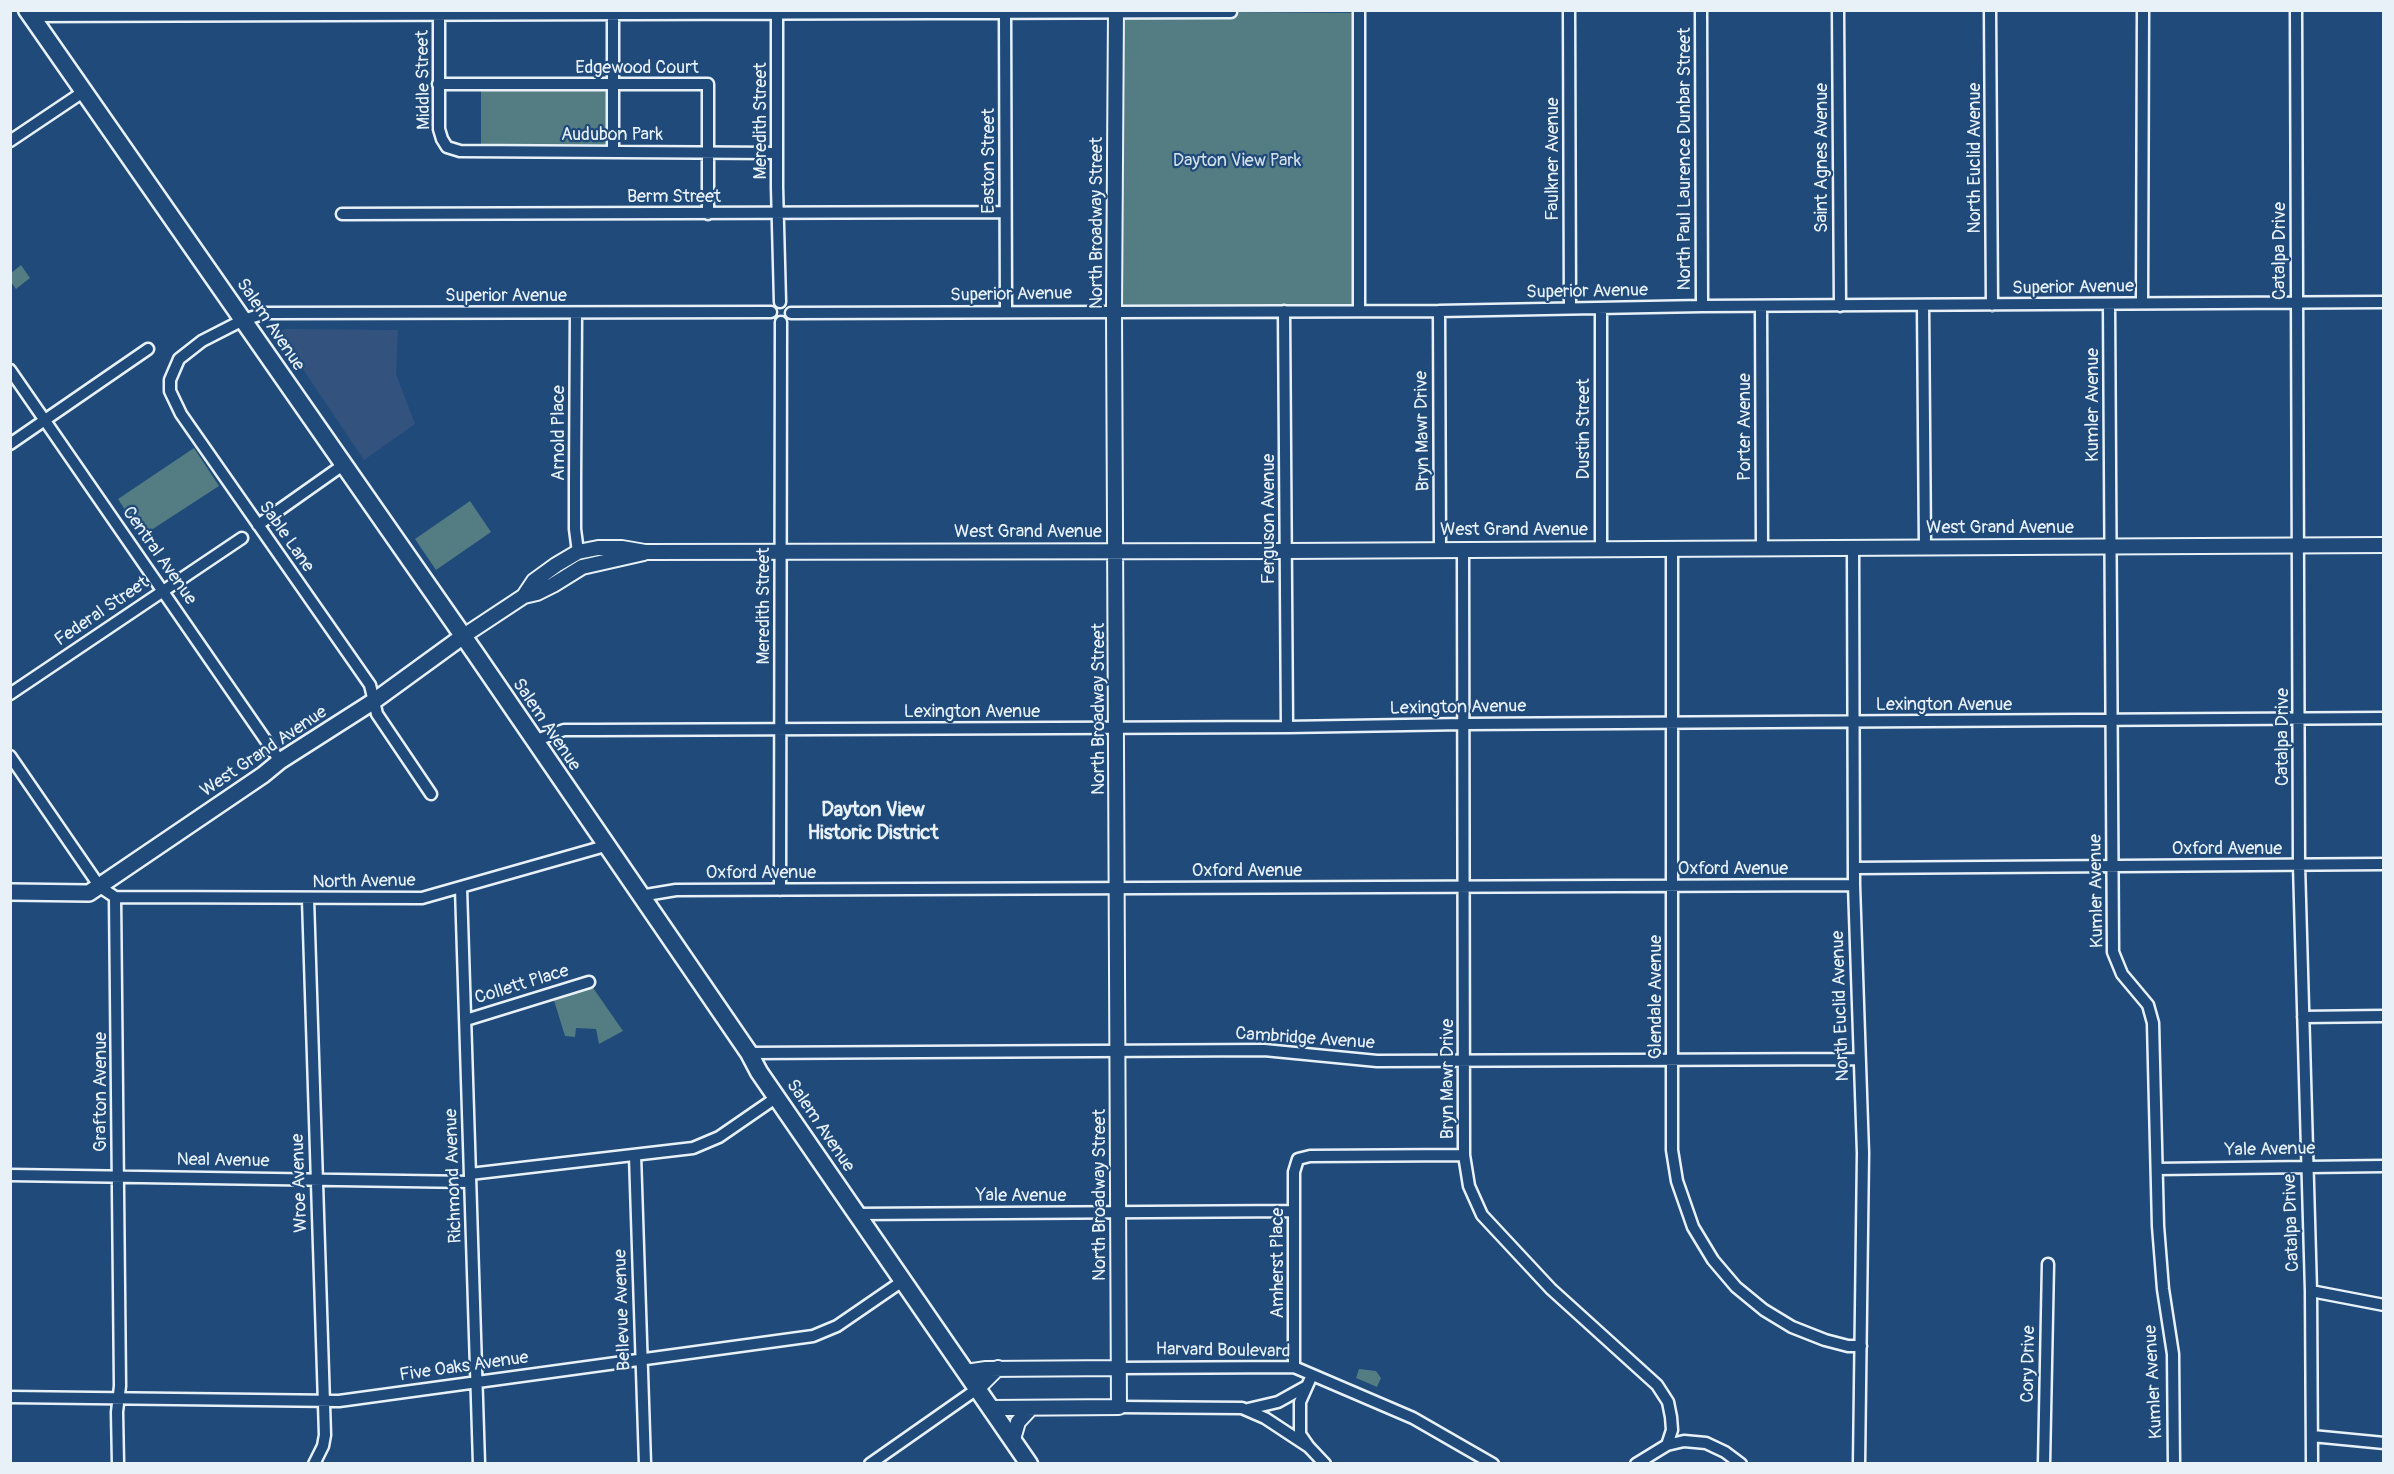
<!DOCTYPE html>
<style>
body{margin:0}
#map{position:relative;width:2394px;height:1474px;overflow:hidden;background:#1f4a7a;font-family:Pangolin,sans-serif}
canvas{display:block}
.frame{position:absolute;inset:0;border:12px solid #e8f1f8;pointer-events:none}
</style>
<div id="map">
<canvas width="2394" height="1474"></canvas>
<div class="frame"></div>
</div>
<script>
const g = document.querySelector('canvas').getContext('2d');
g.lineJoin = 'round';
function paint(path, color) { g.fillStyle = color; g.fill(path, 'evenodd'); }
const poly = rows => new Path2D(rows.map(r => 'M' + r).join(''));
function strokePath(path, color, width, dash) { g.strokeStyle = color; g.lineWidth = width; g.lineCap = dash ? 'butt' : 'round'; g.setLineDash(dash || []); g.stroke(path); }
function write(font, color, halo, rows, align = 'center') {
  g.font = font + ' Pangolin,sans-serif'; g.lineWidth = 4.5; g.setLineDash([]); g.textBaseline = 'middle'; g.strokeStyle = halo; g.fillStyle = color; for (const [text, x, y, turn = 0] of rows) {
    g.save(); g.translate(x, y); g.rotate((+turn || 0) * Math.PI / 180); g.textAlign = isNaN(turn) ? turn : align; if (halo) g.strokeText(text, 0, 0); g.fillText(text, 0, 0); g.restore();
  }
}
paint(poly([
 [286,329,398,330,396,374,415,424,364,460,278,332]
]), '#33537e');
paint(poly([
 [1116,11,1359,13,1359,310,1114,310],
 [481,86,610,86,610,151,481,151],
 [21,265,30,278,16,289,11,282,11,273],
 [194,448,219,486,142,536,118,499],
 [470,501,491,532,436,570,415,539],
 [589,982,623,1031,599,1044,596,1029,576,1028,575,1037,565,1036,552,994],
 [1359,1369,1376,1371,1381,1378,1377,1387,1356,1378]
]), '#537c83');
const minor = poly([
 [439,10,439,129,442,139,447,147,460,151,777,153],
 [1005,10,1006,312],
 [1359,10,1359,310],
 [1569,10,1570,308],
 [1701,10,1702,306],
 [1838,10,1840,306],
 [1990,10,1992,305],
 [2296,10,2299,865,2311,1291,2312,1464],
 [777,12,777,187,780,302],
 [30,16,1231,12],
 [438,84,708,84,708,214],
 [10,141,83,92],
 [613,152,613,13],
 [342,214,1005,212],
 [2142,303,2143,10],
 [2109,304,2113,952,2122,974,2148,1005,2153,1023,2158,1226,2163,1289,2173,1354,2174,1464],
 [1923,305,1925,547],
 [1761,306,1762,549],
 [1284,311,1287,727],
 [1439,311,1440,550],
 [576,313,575,481,575,529,578,552],
 [791,313,1439,311,1702,306,2384,302],
 [10,370,280,761],
 [10,444,148,349],
 [258,525,343,465],
 [1853,548,1854,885,1863,1153,1859,1464],
 [1672,549,1672,1150,1677,1181,1693,1227,1713,1260,1736,1287,1764,1310,1792,1327,1825,1340,1848,1346,1861,1346],
 [1463,550,1464,1155,1469,1186,1482,1215,1551,1289,1657,1385,1668,1402,1671,1417,1672,1430,1667,1445],
 [1601,550,1601,308],
 [10,694,242,538],
 [534,741,564,730,594,730,1287,727,1464,724,2384,718],
 [10,756,100,887,115,897,120,1386,117,1412,118,1464],
 [431,794,377,714,370,685,181,414,170,391,170,380,179,359,202,341,243,320,266,313,771,312],
 [1854,868,2384,864],
 [461,888,479,1464],
 [780,890,781,322],
 [640,896,676,890,1854,885],
 [115,897,422,898,605,846],
 [308,899,325,1435,323,1446,314,1464],
 [2303,1017,2384,1016],
 [466,1020,589,982],
 [749,1053,1264,1050,1377,1061,1859,1059],
 [635,1155,645,1464],
 [2157,1169,2384,1166],
 [470,1174,693,1148,719,1137,777,1097],
 [10,1175,470,1182],
 [857,1214,1294,1211],
 [2311,1291,2384,1305],
 [1294,1367,1294,1172,1298,1159,1310,1156,1464,1155],
 [1119,1368,1294,1367,1413,1418,1493,1464],
 [1312,1375,1300,1402,1300,1434,1309,1447,1325,1464],
 [10,1397,339,1401,813,1336,837,1326,904,1280],
 [1119,1407,1242,1408,1265,1418,1309,1447],
 [1248,1409,1278,1402,1305,1387],
 [2312,1436,2384,1443],
 [870,1464,977,1389],
 [1636,1464,1667,1445,1684,1441,1706,1443,1725,1452,1741,1464],
 [2044,1464,2048,1264]
]);
const tertiary = poly([
 [524,596,537,593,553,585,582,567,644,553],
 [462,637,524,596,534,581,556,565,578,552,598,548,622,548,645,552,1286,551,2384,545],
 [966,1372,986,1369,1119,1368],
 [977,1389,998,1368],
 [990,1408,1119,1407,1114,310,1116,10],
 [1013,1439,1018,1422,1031,1408]
]);
const secondary = poly([
 [10,892,89,893,263,775,280,761,374,701,462,637]
]);
const primary = poly([
 [27,10,475,653,749,1053,759,1072,1029,1464]
]);
strokePath(minor, '#e8f1f8', 15);
strokePath(tertiary, '#e8f1f8', 18);
strokePath(secondary, '#e8f1f8', 20);
strokePath(primary, '#e8f1f8', 21);
strokePath(minor, '#1f4a7a', 10);
strokePath(tertiary, '#1f4a7a', 14);
strokePath(secondary, '#1f4a7a', 15);
strokePath(primary, '#1f4a7a', 16);
write('18px', '#e8f1f8', '#1f4a7a', [
 ["Edgewood Court",637,68],
 ["Middle Street",424,80,-91],
 ["Meredith Street",761,121,-90],
 ["Audubon Park",612,135],
 ["Saint Agnes Avenue",1822,158,-90],
 ["North Euclid Avenue",1975,158,-90],
 ["Faulkner Avenue",1553,159,-90],
 ["North Paul Laurence Dunbar Street",1685,159,-90],
 ["Easton Street",989,161,-90],
 ["Berm Street",674,197],
 ["North Broadway Street",1097,223,-90],
 ["Catalpa Drive",2280,251,-90],
 ["Superior Avenue",2073,288,-1],
 ["Superior Avenue",1587,292,-1],
 ["Superior Avenue",1011,295,-1],
 ["Superior Avenue",506,296],
 ["Salem Avenue",270,325,56],
 ["Kumler Avenue",2093,405,-90],
 ["Porter Avenue",1745,427,-90],
 ["Dustin Street",1584,429,-90],
 ["Bryn Mawr Drive",1423,431,-91],
 ["Arnold Place",559,433,-90],
 ["Ferguson Avenue",1269,519,-90],
 ["West Grand Avenue",2000,528],
 ["West Grand Avenue",1514,530],
 ["West Grand Avenue",1028,532],
 ["Sable Lane",286,537,55],
 ["Central Avenue",159,556,55],
 ["Meredith Street",764,606,-90],
 ["Federal Street",102,612,-34],
 ["Lexington Avenue",1944,705],
 ["Lexington Avenue",1458,708,-1],
 ["North Broadway Street",1099,709,-90],
 ["Lexington Avenue",972,712],
 ["Salem Avenue",546,725,56],
 ["Catalpa Drive",2283,737,-90],
 ["West Grand Avenue",264,752,-34],
 ["Oxford Avenue",2227,849],
 ["Oxford Avenue",1733,869],
 ["Oxford Avenue",1247,871],
 ["Oxford Avenue",761,873],
 ["North Avenue",364,882,-1],
 ["Kumler Avenue",2097,891,-91],
 ["Collett Place",522,985,-17],
 ["Glendale Avenue",1656,997,-90],
 ["North Euclid Avenue",1841,1006,-92],
 ["Cambridge Avenue",1305,1039,4],
 ["Bryn Mawr Drive",1448,1079,-90],
 ["Grafton Avenue",101,1092,-90],
 ["Salem Avenue",820,1126,56],
 ["Yale Avenue",2270,1150,-1],
 ["Neal Avenue",223,1161,1],
 ["Richmond Avenue",454,1176,-92],
 ["Wroe Avenue",300,1183,-92],
 ["North Broadway Street",1100,1195,-90],
 ["Yale Avenue",1021,1196],
 ["Catalpa Drive",2292,1223,-92],
 ["Amherst Place",1278,1263,-90],
 ["Bellevue Avenue",623,1310,-92],
 ["Harvard Boulevard",1223,1351,1],
 ["Cory Drive",2029,1364,-89],
 ["Five Oaks Avenue",464,1367,-8],
 ["Kumler Avenue",2154,1382,-93]
]);
write('18px', '#d2dfe6', '#1f4a7a', [
 ["Dayton View Park",1237,161]
]);
write('bold 20px', '#e8f1f8', '#1f4a7a', [
 ["Dayton View",873,811],
 ["Historic District",873,834]
]);
</script>
